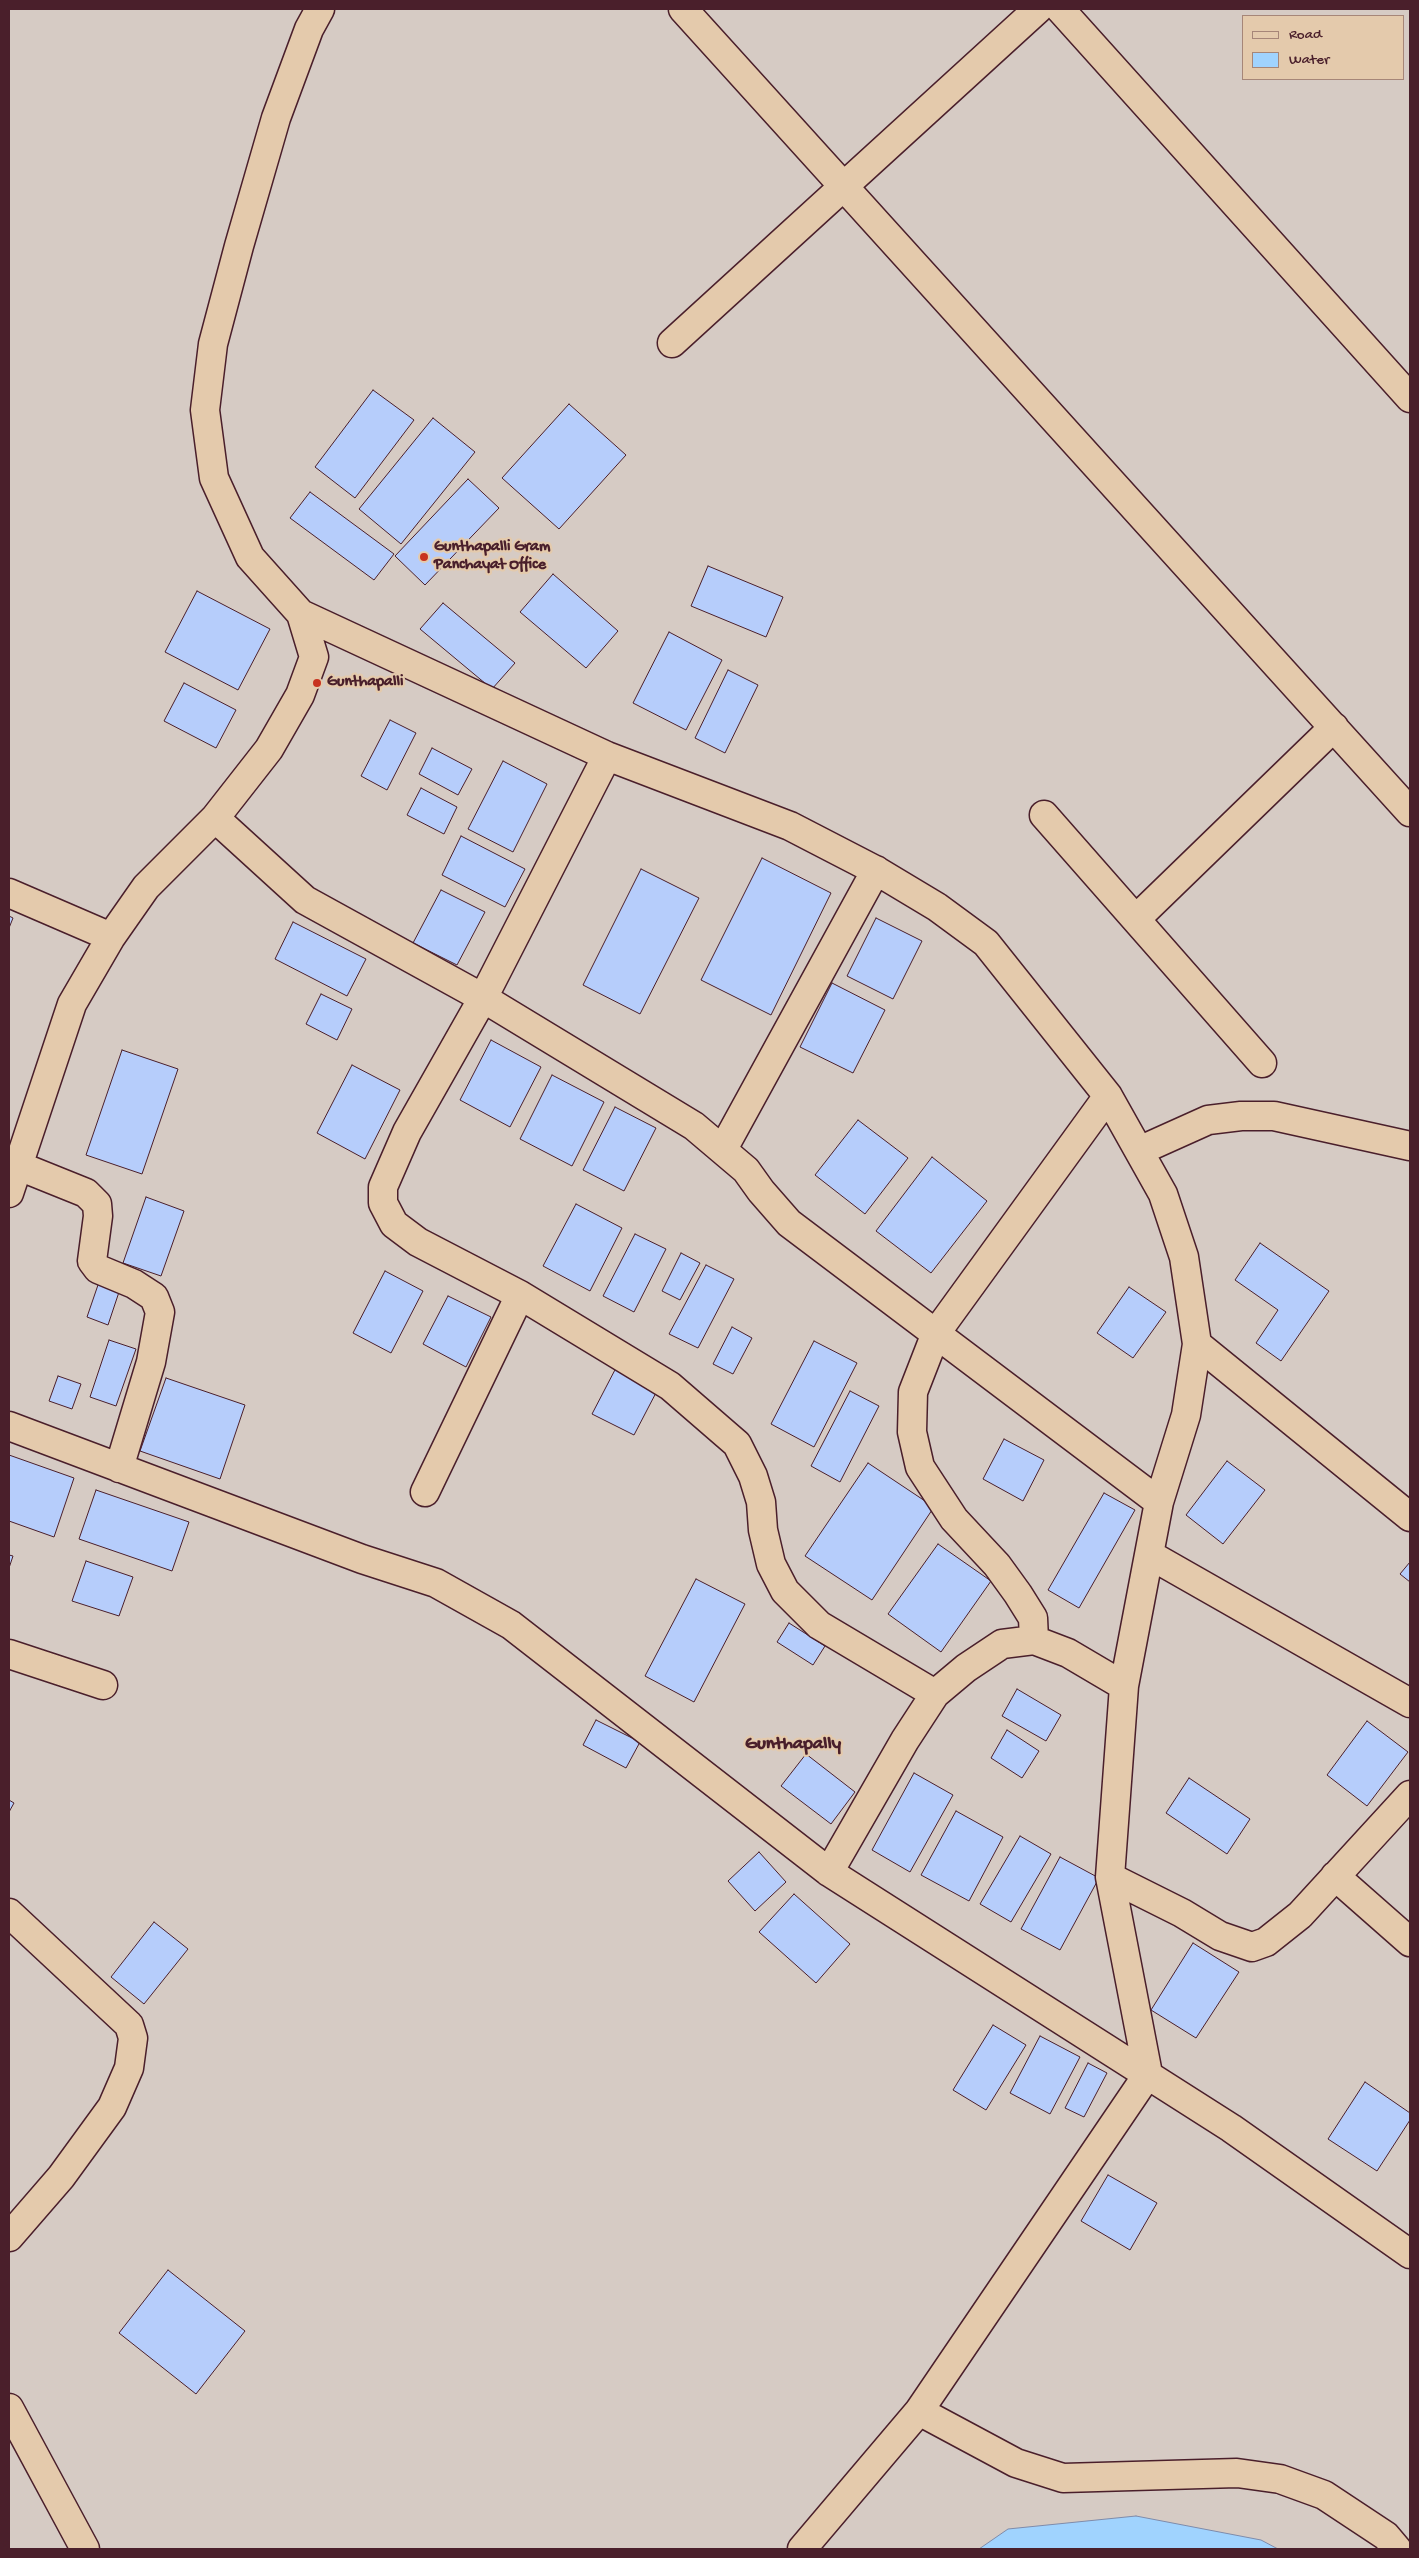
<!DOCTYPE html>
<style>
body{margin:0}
#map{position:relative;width:1419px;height:2558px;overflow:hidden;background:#d6cbc4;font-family:"Gochi Hand",sans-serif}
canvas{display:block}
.frame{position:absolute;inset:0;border:10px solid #4a1f2b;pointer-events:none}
.legend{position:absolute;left:1242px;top:15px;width:162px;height:65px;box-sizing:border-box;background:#e4caac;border:1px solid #a68678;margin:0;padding:6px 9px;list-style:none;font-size:15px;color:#4a1f2b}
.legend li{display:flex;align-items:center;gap:10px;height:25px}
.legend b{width:25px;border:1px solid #a68678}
</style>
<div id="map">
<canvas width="1419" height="2558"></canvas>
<div class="frame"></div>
<ul class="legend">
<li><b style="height:6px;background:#e4caac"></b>Road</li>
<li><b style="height:14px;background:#a0d3fe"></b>Water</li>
</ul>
</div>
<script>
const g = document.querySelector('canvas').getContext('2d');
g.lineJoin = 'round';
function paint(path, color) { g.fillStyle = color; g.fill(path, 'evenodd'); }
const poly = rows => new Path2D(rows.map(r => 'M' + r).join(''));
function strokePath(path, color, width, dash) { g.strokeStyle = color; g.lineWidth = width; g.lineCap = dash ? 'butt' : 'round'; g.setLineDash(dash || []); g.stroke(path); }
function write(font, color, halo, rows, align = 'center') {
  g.font = font + ' "Gochi Hand",sans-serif'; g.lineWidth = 4.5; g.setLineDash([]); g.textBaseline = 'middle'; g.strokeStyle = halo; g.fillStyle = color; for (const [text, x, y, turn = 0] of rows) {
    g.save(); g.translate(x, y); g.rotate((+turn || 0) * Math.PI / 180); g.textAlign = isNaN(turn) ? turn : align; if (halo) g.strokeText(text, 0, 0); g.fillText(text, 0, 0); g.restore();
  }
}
const water = poly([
 [1136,2516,1261,2540,1278,2549,979,2549,1008,2529,1136,2516]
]);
paint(water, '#a0d3fe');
strokePath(water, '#7e8baa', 1);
const building = poly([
 [373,390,414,420,355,498,315,467,373,390],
 [569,404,626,455,559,529,502,478,569,404],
 [433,418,475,452,401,544,359,509,433,418],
 [468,479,499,508,425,585,395,556,468,479],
 [310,492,394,554,374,580,290,518,310,492],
 [708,566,783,597,766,637,691,606,708,566],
 [553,574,618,631,586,668,520,612,553,574],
 [197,591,270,629,238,690,165,652,197,591],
 [443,603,515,663,492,689,420,629,443,603],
 [669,632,722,660,686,730,633,703,669,632],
 [728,670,758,685,725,753,695,738,728,670],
 [184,683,236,710,216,748,164,721,184,683],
 [390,720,416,733,387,790,361,776,390,720],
 [432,748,472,769,458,795,419,774,432,748],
 [503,761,547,784,513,852,468,829,503,761],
 [421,788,457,807,444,834,407,815,421,788],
 [461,836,525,869,505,907,442,875,461,836],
 [762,858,831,893,771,1015,701,980,762,858],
 [641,869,699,898,640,1014,583,985,641,869],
 [441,890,485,912,457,965,413,943,441,890],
 [9,916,13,918,9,928,9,916],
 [876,918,922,941,893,999,847,976,876,918],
 [293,922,366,959,347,996,275,959,293,922],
 [832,983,885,1010,853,1073,800,1047,832,983],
 [321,994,352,1009,337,1040,306,1024,321,994],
 [491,1040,541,1067,510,1127,460,1100,491,1040],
 [122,1050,178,1069,142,1174,86,1155,122,1050],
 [352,1065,400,1090,365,1159,317,1133,352,1065],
 [552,1075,604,1102,572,1166,520,1139,552,1075],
 [615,1107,656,1128,624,1191,583,1170,615,1107],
 [858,1120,908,1158,865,1214,815,1175,858,1120],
 [932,1157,987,1201,931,1273,876,1231,932,1157],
 [146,1197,184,1211,161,1276,123,1263,146,1197],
 [576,1204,622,1228,590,1291,543,1266,576,1204],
 [635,1234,666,1249,634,1312,603,1296,635,1234],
 [1260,1243,1329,1291,1281,1361,1256,1343,1278,1310,1235,1280,1260,1243],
 [681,1253,700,1263,680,1300,662,1291,681,1253],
 [706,1265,734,1279,698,1348,669,1334,706,1265],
 [385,1271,423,1291,391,1353,353,1333,385,1271],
 [99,1282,120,1289,108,1325,87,1317,99,1282],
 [1129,1287,1166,1312,1133,1358,1097,1333,1129,1287],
 [448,1296,491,1317,466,1367,423,1344,448,1296],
 [732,1327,752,1338,733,1374,713,1364,732,1327],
 [109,1340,136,1349,116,1406,90,1397,109,1340],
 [814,1341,857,1363,814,1447,771,1424,814,1341],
 [617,1366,659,1387,634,1435,592,1414,617,1366],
 [58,1376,81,1384,72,1409,49,1401,58,1376],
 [166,1378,245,1405,220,1479,140,1451,166,1378],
 [850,1391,879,1406,840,1482,811,1466,850,1391],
 [1004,1439,1044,1460,1023,1501,983,1479,1004,1439],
 [9,1455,74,1478,54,1537,9,1521,9,1455],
 [1227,1461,1265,1490,1223,1544,1186,1515,1227,1461],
 [868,1463,934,1507,872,1600,805,1556,868,1463],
 [96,1490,189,1522,172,1571,79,1539,96,1490],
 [1104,1493,1135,1510,1079,1608,1048,1590,1104,1493],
 [938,1544,991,1581,941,1652,888,1614,938,1544],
 [9,1555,13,1556,9,1568,9,1555],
 [86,1561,133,1577,119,1616,72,1601,86,1561],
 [1410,1562,1410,1582,1400,1574,1410,1562],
 [696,1579,745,1604,694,1702,645,1676,696,1579],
 [789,1623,825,1646,813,1665,777,1642,789,1623],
 [1017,1689,1061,1715,1046,1741,1002,1716,1017,1689],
 [596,1720,640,1742,626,1768,583,1745,596,1720],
 [1367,1721,1408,1752,1367,1806,1327,1775,1367,1721],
 [1007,1730,1039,1751,1022,1778,991,1758,1007,1730],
 [806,1754,855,1792,831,1824,781,1786,806,1754],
 [914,1773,953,1795,910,1872,872,1850,914,1773],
 [1189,1778,1250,1819,1227,1854,1166,1813,1189,1778],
 [9,1800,14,1803,9,1812,9,1800],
 [956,1811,1003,1837,969,1901,921,1875,956,1811],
 [1020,1836,1051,1854,1011,1922,980,1904,1020,1836],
 [759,1852,786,1882,755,1911,728,1881,759,1852],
 [1060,1857,1099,1878,1060,1950,1021,1929,1060,1857],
 [794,1894,850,1944,816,1983,759,1932,794,1894],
 [154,1922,188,1949,144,2004,111,1977,154,1922],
 [1193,1943,1239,1972,1196,2038,1151,2010,1193,1943],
 [993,2025,1026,2045,986,2110,953,2090,993,2025],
 [1040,2036,1080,2057,1050,2114,1010,2093,1040,2036],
 [1088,2063,1107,2073,1084,2117,1065,2108,1088,2063],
 [1365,2082,1410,2113,1410,2120,1377,2171,1328,2139,1365,2082],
 [1108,2175,1157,2203,1130,2250,1081,2221,1108,2175],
 [168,2270,245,2331,196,2394,119,2333,168,2270]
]);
paint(building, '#b6cdfb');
strokePath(building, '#4a1f2b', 1);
const minor = poly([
 [683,9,1410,812],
 [1060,9,1410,398],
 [672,343,1038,9],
 [301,614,607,756,790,826,877,871,937,907,986,943,1108,1096,1163,1194,1184,1257,1197,1344,1186,1415,1159,1502,1124,1686,1110,1877,1148,2074,919,2411,802,2549],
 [607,756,483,998,407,1132,383,1187,383,1203,394,1224,418,1242,520,1295,670,1386,737,1444,753,1476,761,1502,763,1530,771,1564,785,1591,819,1625,935,1694],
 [1044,815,1262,1063],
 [215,818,305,900,483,998,694,1126,746,1170,761,1191,789,1223,1159,1502],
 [9,893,111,937],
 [1136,919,1334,727],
 [723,1149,876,870],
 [1139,1151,1208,1120,1241,1116,1274,1116,1410,1146],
 [9,1162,86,1193,97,1204,98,1216,92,1261,98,1269,134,1284,154,1297,160,1312,151,1362,119,1468],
 [9,1193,72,1004,111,937,146,887,215,818,269,749,300,695,314,657,301,614,250,557,214,478,205,410,213,344,239,246,276,118,309,29,320,9],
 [1197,1344,1410,1517],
 [9,1426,362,1559,436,1583,511,1625,829,1872,1231,2128,1410,2254],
 [425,1492,520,1295],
 [1150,1555,1410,1703],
 [1034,1640,1033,1618,1018,1594,997,1565,954,1519,920,1467,912,1432,913,1392,936,1333,1108,1096],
 [9,1654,103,1685],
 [829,1872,905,1740,935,1694,966,1668,1002,1644,1034,1640,1068,1653,1124,1686],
 [1335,1876,1410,1942],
 [1110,1877,1182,1913,1220,1936,1252,1947,1266,1942,1300,1915,1410,1795],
 [9,1913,129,2025,133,2038,129,2068,112,2107,61,2177,9,2237],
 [9,2408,85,2549],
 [919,2411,1016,2463,1063,2478,1237,2473,1280,2479,1324,2495,1386,2536,1397,2549]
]);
strokePath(minor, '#4a1f2b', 31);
strokePath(minor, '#e4caac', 28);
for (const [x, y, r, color] of [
 [424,557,5,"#c8321e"],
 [317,683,5,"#c8321e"]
]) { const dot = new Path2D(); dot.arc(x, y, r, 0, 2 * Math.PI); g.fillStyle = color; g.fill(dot); strokePath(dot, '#e4caac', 2); }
write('bold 16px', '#4a1f2b', '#e4caac', [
 ["Gunthapalli Gram",434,548],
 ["Panchayat Office",434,566],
 ["Gunthapalli",327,683]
], 'left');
write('bold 19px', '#4a1f2b', '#e4caac', [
 ["Gunthapally",793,1745]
]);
</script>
